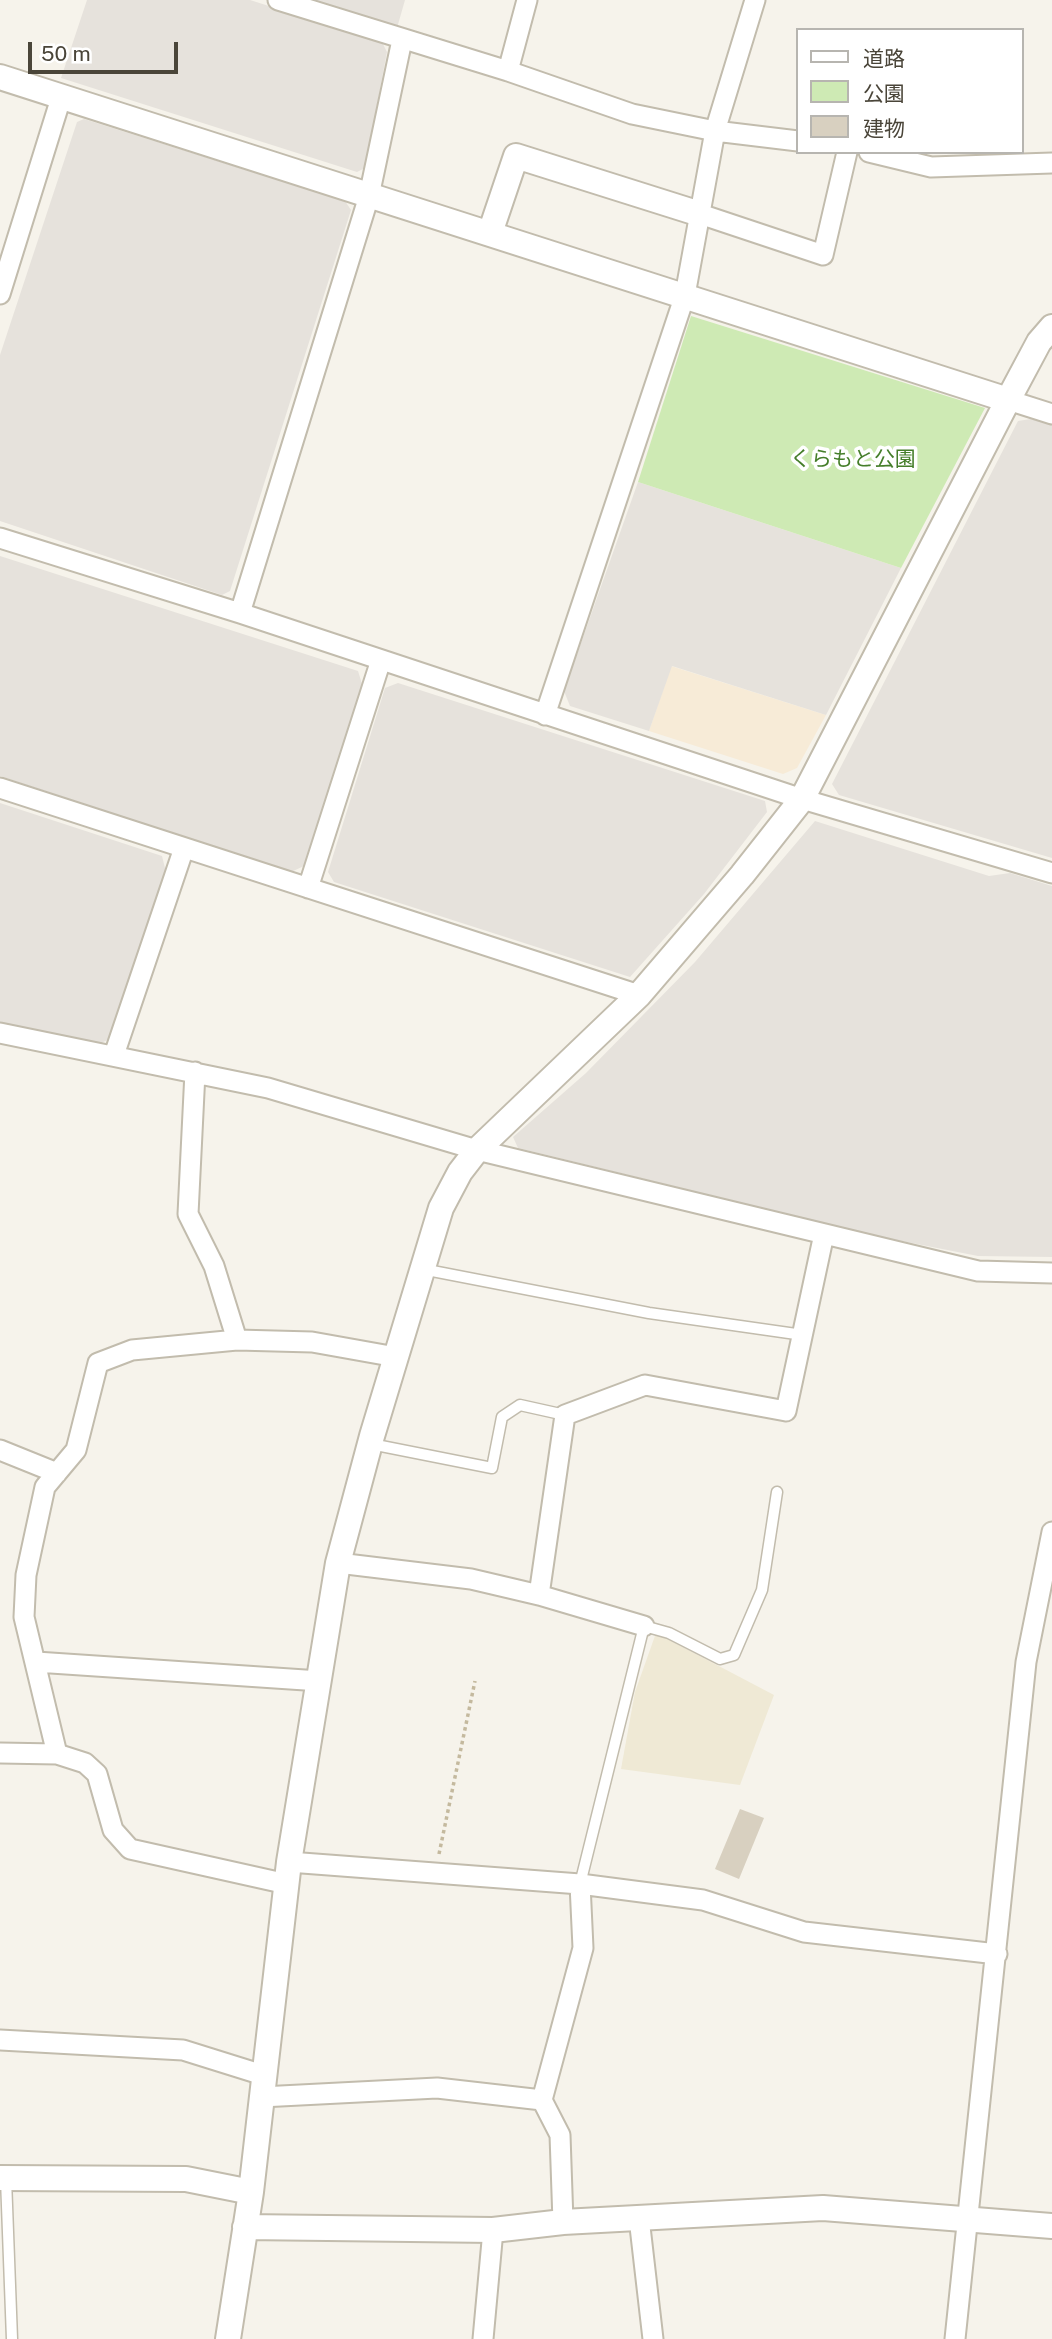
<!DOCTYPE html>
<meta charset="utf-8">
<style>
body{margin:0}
#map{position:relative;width:1052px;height:2339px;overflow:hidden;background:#f6f3eb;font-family:"Public Sans","Noto Sans JP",sans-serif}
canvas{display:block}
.legend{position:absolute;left:796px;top:28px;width:228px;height:126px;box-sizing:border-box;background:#fff;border:2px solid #b7b5b0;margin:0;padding:9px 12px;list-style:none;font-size:21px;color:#4a4539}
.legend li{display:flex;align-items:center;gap:14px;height:35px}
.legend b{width:35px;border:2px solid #b7b5b0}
.scale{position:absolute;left:28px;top:42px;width:150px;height:32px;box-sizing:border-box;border:4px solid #4a4539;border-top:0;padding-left:9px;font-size:21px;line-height:24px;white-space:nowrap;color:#4a4539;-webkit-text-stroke:5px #fff;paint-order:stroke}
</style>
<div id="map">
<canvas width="1052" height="2339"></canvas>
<ul class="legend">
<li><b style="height:9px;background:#fff"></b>道路</li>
<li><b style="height:19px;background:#ceeab4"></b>公園</li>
<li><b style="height:19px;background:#d8d0c0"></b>建物</li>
</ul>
<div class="scale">50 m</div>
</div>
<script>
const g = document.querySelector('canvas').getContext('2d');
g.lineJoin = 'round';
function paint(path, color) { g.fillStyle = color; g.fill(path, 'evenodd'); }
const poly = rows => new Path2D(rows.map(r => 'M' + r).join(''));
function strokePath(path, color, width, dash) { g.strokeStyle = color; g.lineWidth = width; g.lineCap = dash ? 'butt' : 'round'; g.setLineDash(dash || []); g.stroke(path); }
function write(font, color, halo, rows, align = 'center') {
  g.font = font + ' "Public Sans","Noto Sans JP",sans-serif'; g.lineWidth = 7; g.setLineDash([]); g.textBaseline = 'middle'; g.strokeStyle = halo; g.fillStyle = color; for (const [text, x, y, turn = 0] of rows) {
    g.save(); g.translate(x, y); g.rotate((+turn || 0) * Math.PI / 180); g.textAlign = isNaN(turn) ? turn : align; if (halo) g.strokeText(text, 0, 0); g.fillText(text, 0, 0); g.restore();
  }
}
paint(poly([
 [671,666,826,715,797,768,783,774,649,731]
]), '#f7ebd7');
paint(poly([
 [87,0,250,0,382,42,387,52,365,168,357,172,61,78],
 [306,0,405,0,397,28],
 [84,119,345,201,351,210,230,591,222,595,0,521,0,355,77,122],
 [1031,419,1052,425,1052,858,839,795,832,784,1018,421],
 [638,482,901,568,826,715,672,666,649,731,570,706,564,691],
 [0,556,358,671,362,684,304,866,291,872,0,776],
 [398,683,765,801,767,812,704,894,630,977,334,882,328,872,385,688],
 [0,803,162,856,166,872,114,1037,99,1044,0,1023],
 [815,821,989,876,1010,873,1052,886,1052,1257,978,1256,881,1237,518,1148,513,1137,586,1073,695,962]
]), '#e6e2dc');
paint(poly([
 [656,1633,774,1695,740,1785,621,1769,635,1692]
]), '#efe9d5');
paint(poly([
 [691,316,985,408,901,568,638,482]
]), '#ceeab4');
paint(poly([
 [740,1809,764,1818,739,1879,715,1869]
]), '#d8d0c0');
const service = poly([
 [422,1269,649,1313,803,1335],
 [371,1444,492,1468,502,1417,520,1405,565,1415],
 [580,1884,644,1626,669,1633,720,1659,734,1655,762,1590,777,1492],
 [6,2179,12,2339]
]);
const minor = poly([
 [278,0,508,71,632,114,715,131,798,141],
 [508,71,527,0],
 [869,152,931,167,1052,163],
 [700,214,823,255,847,152],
 [0,294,61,98],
 [1008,400,1052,414],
 [0,538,240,613,802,799,1052,873],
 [240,613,369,196,402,40],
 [545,715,685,295,715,131,755,0],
 [0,788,639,995],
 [308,888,381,660],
 [0,1033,268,1088,477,1150,978,1271,1052,1273],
 [114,1055,184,848],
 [237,1340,312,1342,396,1357],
 [0,1450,57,1473],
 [338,1563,471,1579,539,1595,644,1626],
 [539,1595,565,1415,645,1385,786,1411,824,1234],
 [36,1662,320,1681],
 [0,1753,57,1754,24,1617,26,1575,45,1487,76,1450,98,1363,132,1350,237,1340,214,1266,188,1214,195,1072],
 [57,1754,85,1763,97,1774,113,1830,130,1849,287,1884],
 [289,1862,580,1884,703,1900,804,1932,997,1954],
 [0,2040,183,2050,263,2075],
 [261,2097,437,2088,542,2100],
 [639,2218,653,2339],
 [563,2222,560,2135,542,2100,583,1948,580,1884],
 [483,2339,493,2230],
 [955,2339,1026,1662,1052,1532]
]);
const tertiary = poly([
 [0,77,1008,400],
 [490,233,516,156,700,214],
 [0,2178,186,2179,251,2192],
 [245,2227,493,2230,563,2222,823,2208,1052,2226],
 [228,2339,251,2192,289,1862,338,1563,372,1436,441,1208,460,1172,477,1150,639,995,742,875,802,799,1008,400,1039,342,1052,327]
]);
strokePath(service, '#c2bcad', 13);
strokePath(minor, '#c2bcad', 23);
strokePath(tertiary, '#c2bcad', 28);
strokePath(poly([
 [439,1854,475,1681]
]), '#c4b99e', 3.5, [3.5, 3.5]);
strokePath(service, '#fff', 10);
strokePath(minor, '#fff', 19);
strokePath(tertiary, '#fff', 24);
write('21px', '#457e2a', '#fff', [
 ["くらもと公園",853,460]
]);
</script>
